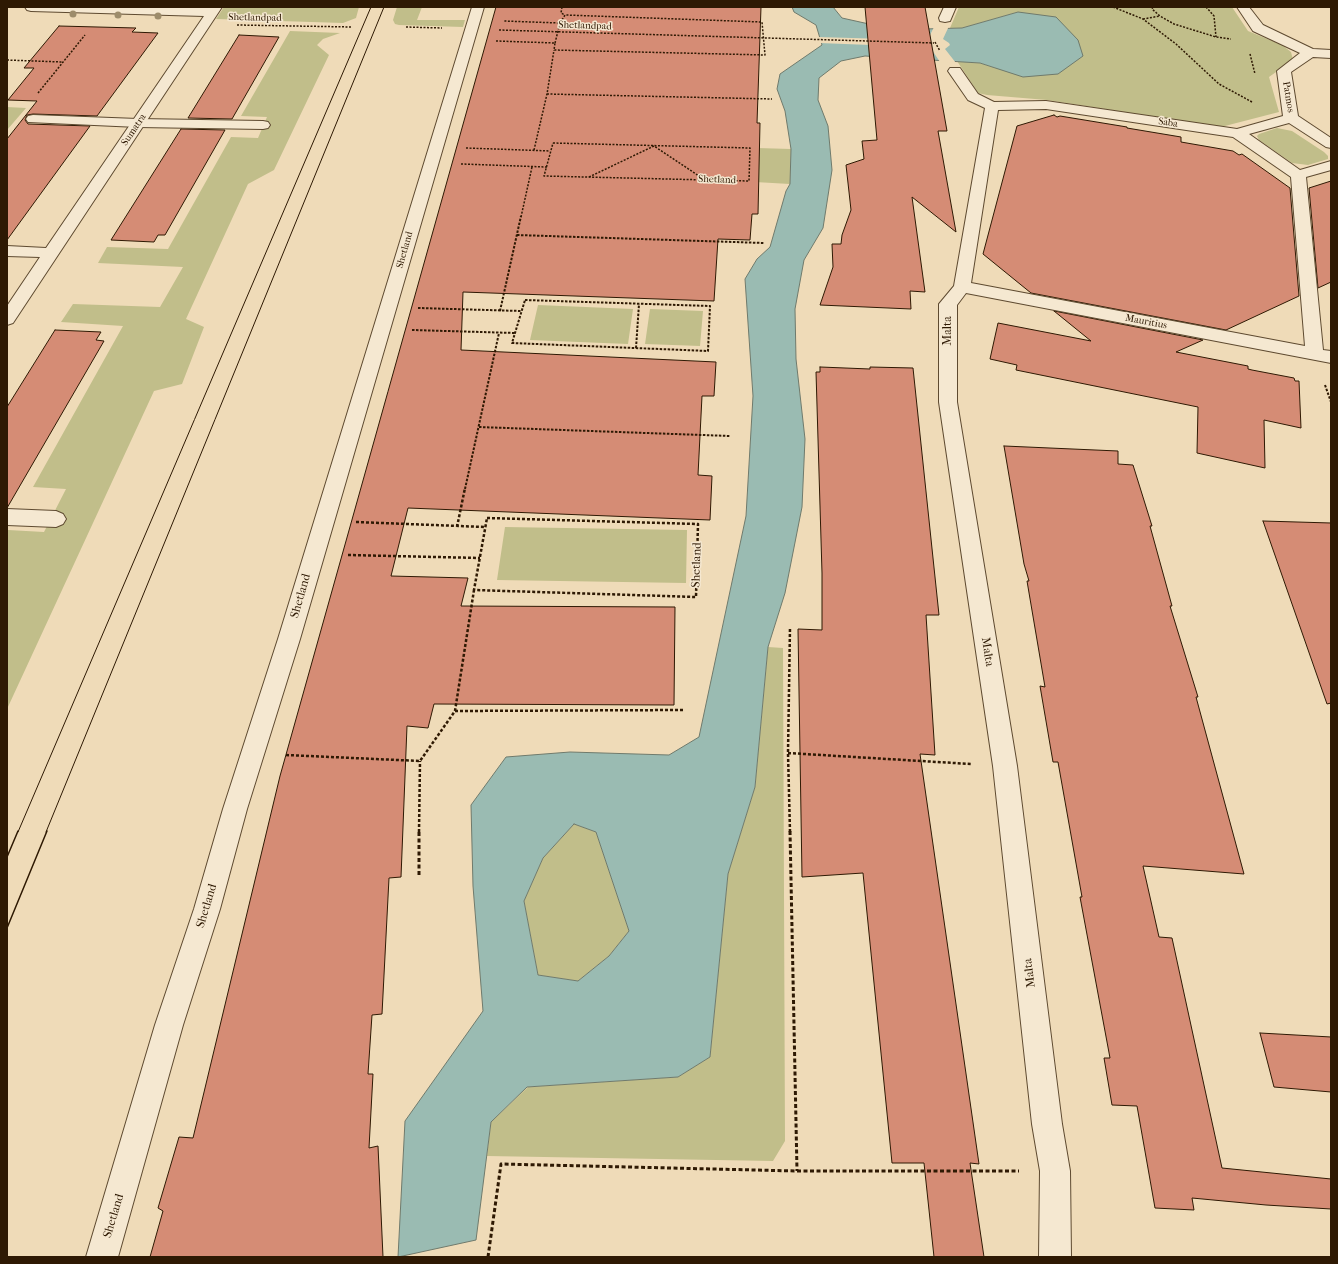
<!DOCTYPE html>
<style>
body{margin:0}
#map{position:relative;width:1338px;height:1264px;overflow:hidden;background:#efdbb8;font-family:"IM FELL French Canon",serif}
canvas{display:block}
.frame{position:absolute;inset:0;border:8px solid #2e1903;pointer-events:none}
</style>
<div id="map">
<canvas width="1338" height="1264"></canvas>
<div class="frame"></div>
</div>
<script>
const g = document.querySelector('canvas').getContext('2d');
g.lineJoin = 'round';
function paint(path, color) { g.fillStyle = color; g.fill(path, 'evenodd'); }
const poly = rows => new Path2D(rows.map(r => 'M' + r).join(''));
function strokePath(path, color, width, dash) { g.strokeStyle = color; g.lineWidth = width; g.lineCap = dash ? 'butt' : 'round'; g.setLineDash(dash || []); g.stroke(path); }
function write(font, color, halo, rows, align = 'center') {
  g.font = font + ' "IM FELL French Canon",serif'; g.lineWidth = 3; g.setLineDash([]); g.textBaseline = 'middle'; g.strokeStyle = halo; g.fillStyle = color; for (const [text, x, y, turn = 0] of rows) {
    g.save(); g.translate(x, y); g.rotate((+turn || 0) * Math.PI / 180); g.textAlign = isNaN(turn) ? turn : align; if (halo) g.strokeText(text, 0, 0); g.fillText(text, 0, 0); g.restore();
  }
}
paint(poly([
 [224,7,359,7,356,18,343,23,216,19],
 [397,7,422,7,417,20,465,20,463,27,399,25,395,24,393,20],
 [959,7,1232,7,1248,31,1282,45,1291,52,1293,60,1269,77,1279,112,1221,127,1047,100,987,95,978,93,957,61,980,63,996,68,1018,12,962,28,950,28],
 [290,31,340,33,323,39,317,45,329,55,274,170,248,184,186,319,204,327,182,384,154,391,7,709,7,532,8,530,44,532,66,489,33,487,123,326,61,322,73,304,160,307,183,267,98,263,107,247,168,249,231,137,258,138,267,117,241,116],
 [7,107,26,108,7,130],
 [1277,128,1292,131,1324,152,1328,156,1328,159,1308,165,1292,163,1259,140,1257,136,1259,134],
 [757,148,791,149,790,184,755,182],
 [538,305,633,309,628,344,530,340],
 [650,309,703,311,700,346,645,344],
 [505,527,687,530,686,583,497,580],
 [768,647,783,648,785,1141,773,1161,487,1156,491,1122,528,1087,678,1077,710,1057,728,874,755,787],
 [574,824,596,832,629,931,609,956,578,981,538,975,524,901,543,858]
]), '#c1be8a');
const water = poly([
 [792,7,833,7,842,18,869,24,924,29,962,28,1018,12,1056,17,1078,40,1083,56,1058,74,1023,77,980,63,865,56,841,61,819,78,818,100,828,126,832,170,823,228,804,260,795,309,796,359,805,439,802,507,785,593,768,647,755,787,728,874,710,1057,678,1077,527,1087,491,1122,476,1240,398,1257,405,1121,483,1011,473,886,471,805,506,757,570,752,669,755,699,737,746,516,753,396,745,279,757,259,770,247,786,191,790,184,791,149,785,111,777,89,780,74,822,45,816,25,794,12,792,7],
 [574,824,596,832,629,931,609,956,578,981,538,975,524,901,543,858,574,824]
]);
paint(water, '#9abbb2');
strokePath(water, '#6f7a6c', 1);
paint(poly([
 [949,26,943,39,949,43,950,45,945,49,956,63,940,62,932,50,922,47,819,43,817,37,921,40,929,37,934,27]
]), '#efdbb8');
const building = poly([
 [496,7,761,7,757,123,760,123,758,214,752,214,750,240,718,239,714,301,463,292,461,350,716,362,714,396,702,396,698,475,712,476,710,520,408,508,391,576,468,578,461,606,675,607,674,705,434,704,428,728,407,726,401,877,389,878,382,1014,372,1015,368,1074,373,1074,369,1148,378,1146,383,1257,150,1257,163,1211,158,1208,179,1137,193,1138,280,776,496,7],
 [865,7,925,7,947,131,938,131,956,232,912,197,925,292,910,291,911,309,820,305,833,267,832,244,841,244,842,235,851,210,846,165,864,159,862,141,877,140,865,7],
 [59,26,136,28,132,32,158,33,97,116,33,114,27,115,25,120,28,124,90,126,7,240,7,139,37,101,8,100,34,68,24,68,59,26],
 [239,35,279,37,232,119,188,118,239,35],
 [1054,115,1057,117,1060,116,1127,127,1127,128,1181,137,1181,142,1233,151,1239,155,1242,154,1290,188,1299,296,1226,330,1031,293,983,254,1017,126,1054,115],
 [181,129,225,130,165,235,158,235,154,242,111,240,181,129],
 [1331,181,1331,282,1318,288,1309,188,1331,181],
 [1054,311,1203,340,1176,352,1248,366,1248,369,1252,370,1294,378,1295,381,1299,381,1301,428,1264,420,1265,468,1197,453,1198,407,1016,370,1017,365,990,359,998,323,1091,341,1054,311],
 [55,330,101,332,96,340,104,341,7,508,7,407,55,330],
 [820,367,870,369,870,367,913,368,939,615,926,615,935,755,920,754,979,1164,970,1163,984,1257,934,1257,924,1163,892,1163,863,873,802,877,798,629,822,630,822,573,816,372,820,372,820,367],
 [1004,446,1118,451,1118,464,1133,465,1152,526,1150,526,1172,606,1170,606,1198,697,1196,697,1244,874,1143,866,1159,937,1172,938,1222,1168,1331,1179,1331,1209,1266,1205,1192,1198,1194,1210,1155,1208,1137,1106,1112,1105,1104,1058,1110,1058,1080,897,1082,897,1058,762,1053,762,1040,686,1045,687,1027,581,1029,581,1024,564,1004,446],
 [1263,521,1331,523,1331,703,1327,704,1263,521],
 [1260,1033,1331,1037,1331,1092,1274,1087,1260,1033]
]);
paint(building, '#d58c75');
strokePath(building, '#2e1903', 1);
const lane = poly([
 [33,115,138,119,263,121,268,122,270,125,268,128,263,129,138,127,28,122,26,119,28,116,33,115],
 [7,509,56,511,63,514,66,519,63,524,56,527,7,525,7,509]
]);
const street = poly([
 [25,7,222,7,13,323,7,325,7,306,40,257,7,256,7,246,46,248,204,16,31,11,27,10,25,7],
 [472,7,484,7,300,639,247,809,220,909,183,1025,118,1257,86,1257,155,1025,194,909,223,809,278,639,472,7],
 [944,7,956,7,950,21,945,22,940,21,939,18,944,7],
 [1237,7,1249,7,1263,25,1313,49,1331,50,1331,58,1313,57,1291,72,1298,116,1331,138,1331,148,1326,147,1289,123,1249,134,1300,170,1331,161,1331,170,1306,177,1323,350,1331,351,1331,363,966,293,957,305,957,402,1017,766,1062,1124,1070,1171,1071,1257,1039,1257,1040,1171,1032,1124,993,766,939,402,939,304,954,286,985,108,968,100,948,71,950,68,960,68,978,94,994,102,1046,101,1237,129,1283,116,1277,71,1300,53,1253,31,1237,7],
 [1046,109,1233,137,1291,177,1305,346,971,283,998,110,1046,109]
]);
strokePath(lane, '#5e4a30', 2);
strokePath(street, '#5e4a30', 2);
strokePath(poly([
 [562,7,561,13,565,15],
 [1113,7,1143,19,1176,44,1219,84,1252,102],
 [1153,7,1152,9,1160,16,1174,24,1216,37,1231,39],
 [1206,7,1214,16,1216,37],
 [1143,19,1160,16],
 [237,25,352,27],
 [406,27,442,28],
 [499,30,934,43],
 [496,41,555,43,554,50,765,55,762,22,565,15,560,23,503,21],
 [935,42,940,51],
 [555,43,560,23],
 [1250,54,1255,74],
 [7,60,62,62],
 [38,93,85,35],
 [547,94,772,99],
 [553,143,750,148,749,181,544,176,553,143],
 [466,148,550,151],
 [534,150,547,94,554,50],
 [461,164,547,167],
 [589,177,654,146,705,180],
 [521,217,532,167]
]), '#2e1903', 1.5, [2, 1.5]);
strokePath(poly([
 [517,235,764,243],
 [525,300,710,306,708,351,512,343,525,300],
 [418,308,521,311],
 [500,311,521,216],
 [412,330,515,333],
 [636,348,639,304],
 [1325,385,1331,402],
 [479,427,730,436],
 [465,489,499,333]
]), '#2e1903', 2, [2.5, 1.5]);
strokePath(poly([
 [487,518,698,524,696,597,474,590,487,518],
 [356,522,485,527],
 [457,527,465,488],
 [348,555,480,558],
 [455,711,683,710],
 [788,753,971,764],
 [286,755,420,761,455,711,474,590],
 [419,832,420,761],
 [790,832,788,753,790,627]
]), '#2e1903', 2.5, [3, 2]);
strokePath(poly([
 [790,831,797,1171],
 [419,875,419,831],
 [488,1257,501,1164,797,1171,1019,1171]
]), '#2e1903', 3, [4, 2.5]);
paint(lane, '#f5e8d1');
paint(street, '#f5e8d1');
strokePath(poly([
 [18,832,371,7],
 [46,832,384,7]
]), '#2e1903', 1);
strokePath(poly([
 [7,857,18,831],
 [7,928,47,831]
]), '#2e1903', 1.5);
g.fillStyle = '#9d8c6b';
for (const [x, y] of [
 [73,14],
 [118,15],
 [158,16]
]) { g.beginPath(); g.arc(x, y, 3.5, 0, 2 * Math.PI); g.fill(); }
write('10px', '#2e1903', '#f5e8d1', [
 ["Shetlandpad",255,18,1],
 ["Shetlandpad",585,26,2],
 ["Patmos",1288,97,81],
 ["Saba",1168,123,8],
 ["Sumatra",134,130,-56],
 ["Shetland",717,180,2],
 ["Shetland",405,250,-74],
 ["Mauritius",1146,322,11]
]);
write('12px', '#2e1903', '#f5e8d1', [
 ["Malta",948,331,-90],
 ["Shetland",697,565,-88],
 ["Shetland",301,596,-74],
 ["Malta",987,652,81],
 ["Shetland",207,906,-73],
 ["Malta",1030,973,-97],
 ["Shetland",114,1216,-73]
]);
</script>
